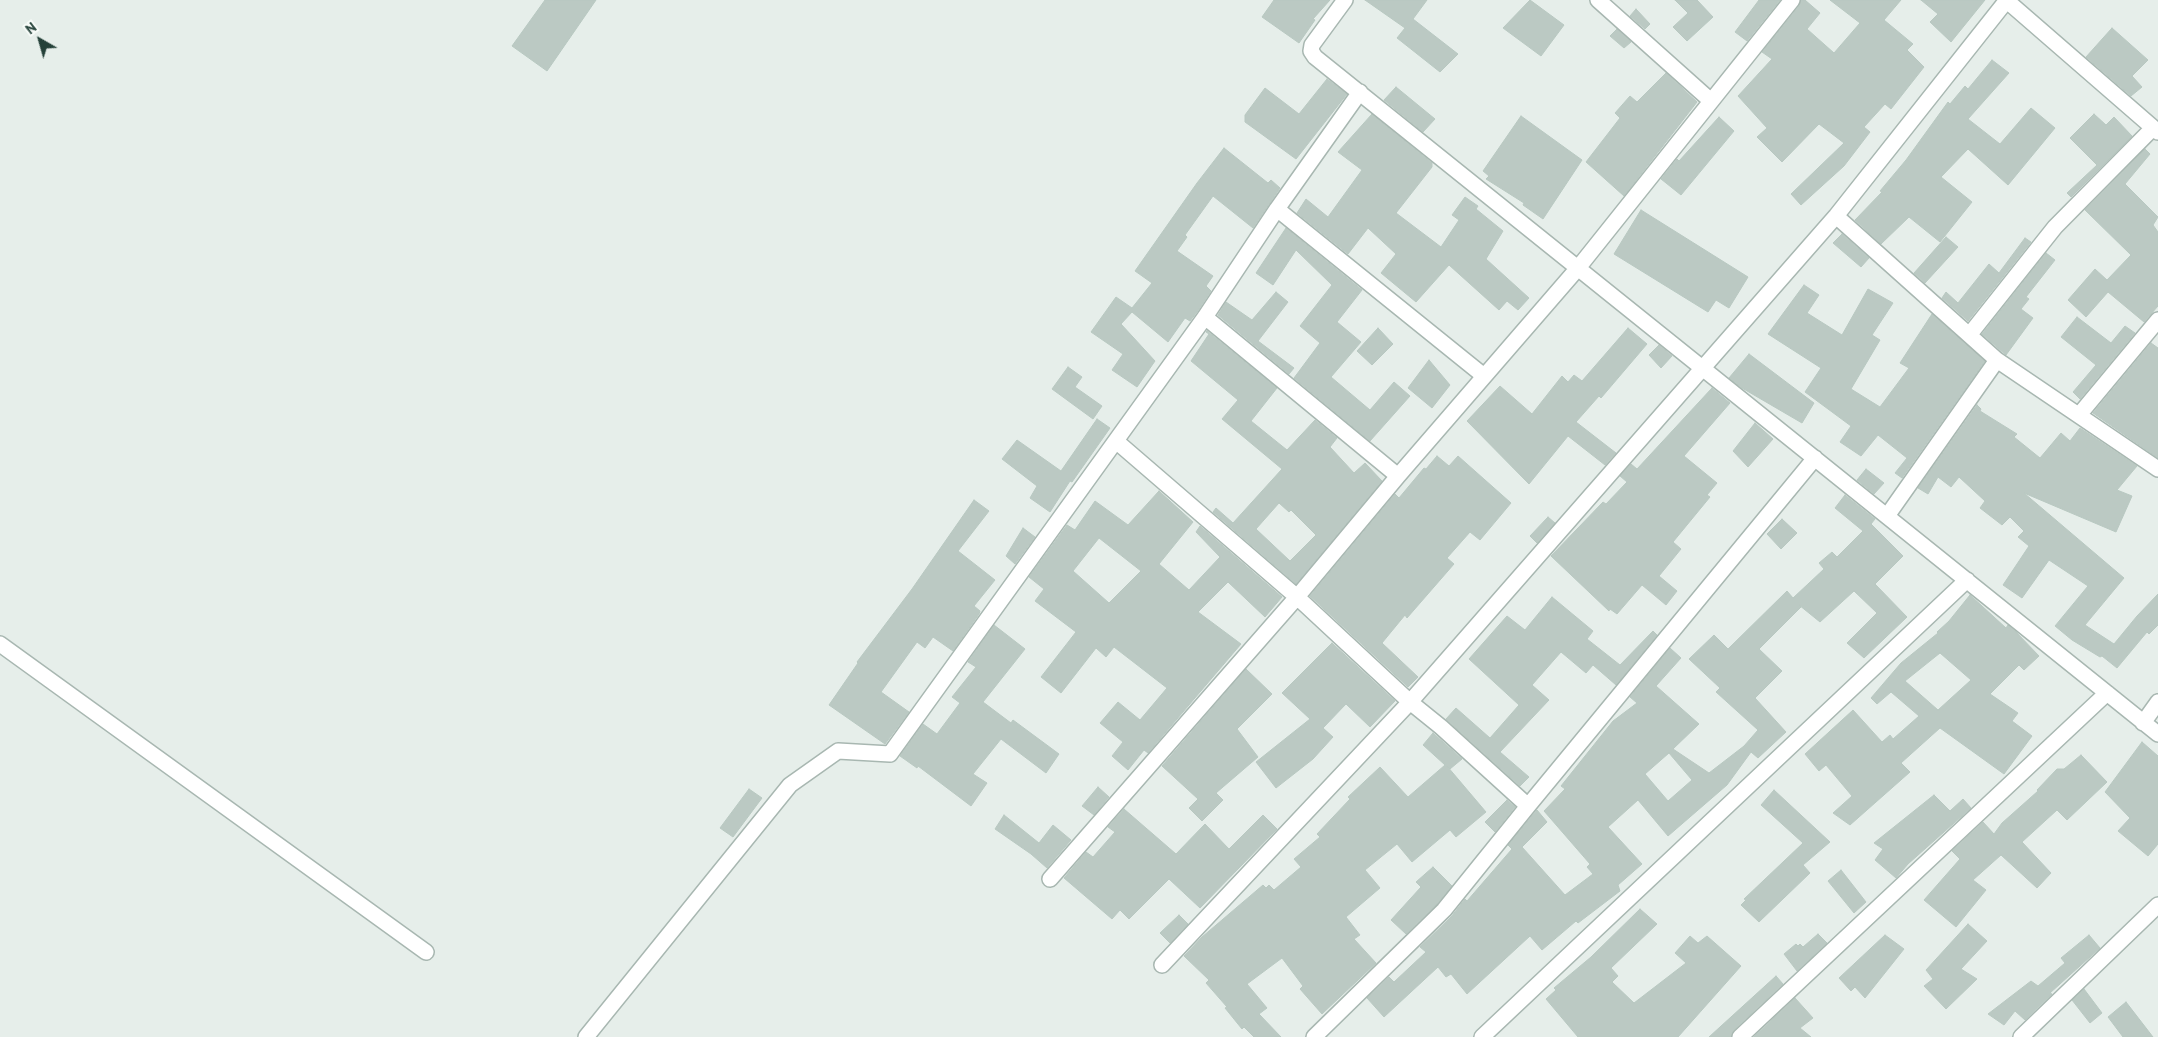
<!DOCTYPE html>
<style>
body{margin:0}
#map{position:relative;width:2158px;height:1037px;overflow:hidden;background:#e6eeea;font-family:"PT Sans",sans-serif}
canvas{display:block}
.north{position:absolute;left:15px;top:15px;width:50px;height:50px;-webkit-text-stroke:4px #f7fbf8;paint-order:stroke;rotate:322deg;font-size:14px;font-weight:700;line-height:20px;text-align:center;color:#244139}
.north::after{content:'';display:block;margin:auto;width:18px;height:22px;background:#244139;clip-path:polygon(50% 0,100% 100%,50% 72%,0 100%)}
</style>
<div id="map">
<canvas width="2158" height="1037"></canvas>
<div class="north">N</div>
</div>
<script>
const g = document.querySelector('canvas').getContext('2d');
g.lineJoin = 'round';
function paint(path, color) { g.fillStyle = color; g.fill(path, 'evenodd'); }
const poly = rows => new Path2D(rows.map(r => 'M' + r).join(''));
function strokePath(path, color, width, dash) { g.strokeStyle = color; g.lineWidth = width; g.lineCap = dash ? 'butt' : 'round'; g.setLineDash(dash || []); g.stroke(path); }
const building = poly([
 [545,0,596,0,547,71,512,46,545,0],
 [1274,0,1330,0,1313,19,1315,20,1299,43,1262,17,1274,0],
 [1365,0,1427,0,1413,19,1458,54,1440,72,1397,38,1405,28,1365,0],
 [1530,0,1564,25,1541,56,1503,28,1530,0],
 [1675,0,1697,0,1713,17,1687,41,1673,27,1688,13,1675,0],
 [1759,0,1780,0,1747,41,1735,32,1759,0],
 [1801,0,1805,0,1820,13,1807,29,1834,53,1860,23,1830,0,1901,0,1884,20,1913,44,1907,50,1924,67,1891,109,1885,104,1864,127,1870,132,1844,166,1801,205,1791,194,1844,143,1819,124,1782,162,1757,137,1767,128,1738,96,1772,59,1762,52,1799,6,1801,0],
 [1921,0,1985,0,1951,42,1930,22,1938,14,1921,0],
 [1636,9,1650,24,1645,29,1630,16,1636,9],
 [2112,28,2148,60,2132,76,2142,87,2131,96,2086,57,2112,28],
 [1617,29,1631,42,1624,48,1610,36,1617,29],
 [1992,60,2009,73,1968,119,2000,144,2031,108,2055,128,2008,185,1968,149,1941,177,1972,202,1940,242,1909,217,1881,244,1855,220,1882,192,1880,191,1906,160,1948,102,1950,104,1965,86,1968,89,1992,60],
 [1666,73,1697,102,1624,196,1586,162,1620,118,1615,113,1630,96,1637,102,1666,73],
 [1327,79,1347,94,1296,159,1245,122,1245,115,1265,88,1299,114,1327,79],
 [1396,87,1435,119,1423,132,1384,100,1396,87],
 [1372,114,1432,163,1432,167,1396,213,1441,247,1459,220,1452,215,1465,197,1478,206,1476,209,1503,231,1486,259,1529,298,1518,310,1507,301,1499,310,1449,265,1416,302,1381,273,1396,254,1368,228,1348,254,1297,213,1306,199,1328,217,1362,170,1338,152,1372,114],
 [2094,114,2106,125,2114,117,2132,136,2071,197,2067,193,2097,165,2070,138,2094,114],
 [1521,116,1582,160,1543,219,1523,205,1524,203,1486,179,1489,176,1483,171,1521,116],
 [1719,117,1734,131,1681,195,1661,179,1677,159,1679,161,1719,117],
 [1224,148,1268,183,1271,180,1280,188,1253,228,1213,196,1185,235,1187,237,1177,251,1213,276,1206,286,1211,291,1197,312,1190,321,1185,318,1168,342,1132,312,1121,324,1155,361,1137,387,1112,370,1123,354,1091,332,1116,297,1132,308,1152,283,1135,271,1197,183,1224,148],
 [2145,149,2150,154,2125,184,2158,217,2153,225,2158,232,2158,306,2144,322,2108,292,2086,317,2068,300,2095,269,2107,280,2131,255,2085,210,2145,149],
 [1641,210,1748,277,1729,308,1716,300,1708,312,1614,254,1641,210],
 [1286,228,1362,290,1337,322,1361,342,1331,377,1370,410,1394,382,1410,396,1370,441,1294,378,1320,343,1300,326,1332,285,1296,250,1273,285,1256,273,1286,228],
 [1842,234,1869,258,1861,267,1833,243,1842,234],
 [1946,237,1958,247,1925,283,1914,273,1946,237],
 [2025,238,2031,242,1968,321,1942,298,1946,292,1958,303,1989,264,1999,273,2025,238],
 [2046,253,2055,260,2026,297,2029,299,2021,309,2033,318,2006,355,1982,334,2046,253],
 [1804,285,1819,295,1807,313,1842,335,1868,289,1893,303,1872,335,1880,340,1851,389,1880,407,1909,368,1900,363,1932,314,1985,361,1902,478,1895,473,1907,458,1878,435,1861,456,1840,442,1851,426,1805,392,1821,368,1768,334,1804,285],
 [1276,292,1288,302,1258,341,1294,368,1289,374,1218,315,1226,302,1252,320,1276,292],
 [2077,317,2111,343,2125,326,2135,333,2080,399,2073,392,2096,365,2061,337,2077,317],
 [1378,328,1393,344,1372,365,1357,351,1378,328],
 [1628,328,1647,344,1601,398,1599,396,1576,422,1616,453,1605,465,1568,436,1529,484,1467,421,1500,386,1532,414,1562,376,1568,382,1574,375,1582,381,1628,328],
 [1207,331,1277,388,1251,421,1287,450,1315,420,1337,438,1330,447,1354,473,1365,463,1382,481,1296,584,1213,512,1216,508,1233,523,1282,469,1222,419,1238,400,1191,361,1209,334,1206,332,1207,331],
 [1279,503,1289,512,1291,510,1316,535,1290,561,1256,529,1279,503],
 [2151,343,2158,348,2158,458,2093,413,2151,343],
 [1659,345,1672,356,1661,368,1649,355,1659,345],
 [1749,354,1814,403,1802,423,1742,388,1729,378,1749,354],
 [1429,360,1450,385,1432,408,1408,388,1429,360],
 [1068,367,1082,377,1075,387,1102,406,1093,419,1052,389,1068,367],
 [1712,388,1730,403,1684,456,1717,483,1707,495,1710,497,1673,542,1681,549,1659,576,1677,591,1666,605,1642,585,1617,614,1610,609,1609,611,1551,556,1603,502,1606,504,1627,482,1620,476,1631,464,1637,469,1712,388],
 [1977,405,1981,409,1980,411,2017,434,2014,437,2040,458,2061,433,2070,441,2080,428,2137,466,2117,490,2132,496,2116,532,2024,493,2124,578,2085,625,2114,644,2137,616,2158,594,2158,625,2149,634,2147,632,2117,668,2102,656,2100,657,2072,640,2055,626,2088,586,2049,560,2022,598,2003,585,2029,546,2018,537,2024,531,2010,517,2002,525,1980,508,1985,501,1959,477,1951,487,1938,477,1928,494,1918,488,1977,405],
 [1097,419,1110,428,1072,482,1070,481,1050,512,1030,498,1037,486,1002,459,1017,440,1061,471,1097,419],
 [1755,423,1773,439,1748,467,1733,451,1755,423],
 [1437,456,1449,466,1458,456,1511,503,1480,540,1470,532,1447,558,1454,564,1407,618,1405,615,1382,643,1418,677,1408,687,1310,596,1395,494,1399,498,1424,468,1426,469,1437,456],
 [1866,469,1884,483,1874,494,1857,480,1866,469],
 [1159,491,1193,522,1159,564,1189,590,1220,557,1196,532,1200,526,1282,597,1265,617,1228,582,1198,612,1241,644,1148,753,1144,750,1128,770,1112,756,1123,742,1100,723,1118,702,1140,720,1167,688,1114,647,1106,657,1096,648,1061,693,1041,677,1076,632,1035,601,1044,589,1029,577,1067,525,1075,530,1095,501,1128,525,1159,491],
 [1099,538,1141,571,1109,603,1073,571,1099,538],
 [1845,495,1875,519,1871,524,1903,556,1875,584,1907,617,1864,658,1847,643,1877,613,1854,591,1820,622,1799,605,1801,607,1759,649,1782,671,1755,698,1786,732,1758,758,1751,752,1727,785,1668,836,1638,800,1608,827,1642,864,1618,885,1620,891,1578,923,1576,921,1542,950,1530,936,1467,994,1451,974,1446,977,1438,967,1384,1017,1367,998,1389,977,1394,982,1426,952,1420,947,1451,917,1465,899,1467,901,1512,849,1508,845,1537,810,1547,822,1522,847,1565,895,1593,874,1587,867,1590,864,1544,811,1565,789,1561,786,1613,721,1637,703,1630,697,1670,648,1681,658,1656,686,1699,724,1673,749,1709,773,1744,746,1758,730,1716,692,1720,688,1689,659,1714,635,1728,649,1787,591,1793,598,1824,569,1819,563,1832,552,1837,557,1863,531,1835,508,1845,495],
 [1669,753,1692,780,1668,801,1645,774,1669,753],
 [974,500,989,511,958,551,995,580,974,606,980,611,979,614,953,651,933,637,925,648,917,642,881,692,909,712,885,744,829,705,858,663,857,662,912,589,974,500],
 [1548,517,1555,523,1537,543,1530,536,1548,517],
 [1782,519,1797,533,1781,549,1767,534,1782,519],
 [1023,528,1035,537,1015,564,1006,556,1023,528],
 [1970,595,2006,628,2008,625,2016,632,2039,656,2024,670,2019,665,1990,694,2018,713,2012,721,2032,736,2004,774,1940,728,1901,763,1910,772,1850,825,1833,813,1852,796,1826,765,1819,771,1805,754,1853,710,1882,742,1890,735,1893,739,1919,716,1891,692,1877,704,1871,698,1901,663,1938,633,1937,632,1949,621,1970,595],
 [1940,653,1971,680,1938,710,1905,681,1940,653],
 [1552,597,1593,631,1587,639,1620,665,1653,631,1657,635,1616,685,1593,665,1586,673,1561,652,1532,685,1549,700,1500,752,1529,777,1520,786,1446,719,1456,708,1490,738,1519,705,1469,659,1507,616,1525,630,1552,597],
 [994,625,1025,649,983,702,1011,723,1013,720,1059,754,1046,773,1001,739,973,774,987,783,971,806,918,766,917,768,900,756,923,724,937,734,960,703,952,697,976,667,968,662,994,625],
 [1332,643,1395,701,1370,727,1346,704,1323,728,1333,737,1313,759,1276,788,1256,762,1310,719,1282,693,1332,643],
 [1246,669,1272,694,1237,729,1258,757,1216,793,1223,800,1202,821,1189,808,1198,799,1162,766,1246,669],
 [1433,733,1462,759,1450,769,1447,766,1486,812,1456,837,1450,830,1412,862,1397,844,1365,870,1380,888,1346,917,1360,935,1354,939,1376,963,1322,1014,1300,989,1303,986,1282,958,1247,984,1267,1008,1259,1014,1281,1037,1254,1037,1244,1027,1242,1029,1225,1008,1227,1007,1206,983,1209,980,1184,956,1202,937,1263,885,1266,888,1269,885,1274,890,1301,867,1294,859,1320,837,1317,834,1350,799,1348,797,1380,767,1408,797,1445,765,1423,745,1433,733],
 [2142,742,2158,756,2158,844,2148,856,2118,831,2130,818,2105,792,2142,742],
 [2081,755,2107,782,2067,820,2057,810,2022,842,2051,873,2037,888,2001,855,1973,880,1986,890,1956,927,1924,900,1960,859,1952,851,1983,822,1994,834,2002,823,2038,791,2037,790,2057,769,2064,769,2081,755],
 [1098,787,1109,797,1094,815,1082,806,1098,787],
 [749,789,762,798,733,837,720,828,749,789],
 [1774,790,1830,842,1803,865,1810,873,1759,922,1741,905,1746,900,1744,899,1803,843,1761,805,1774,790],
 [1934,795,1950,811,1963,799,1971,808,1908,864,1896,878,1875,860,1883,849,1874,843,1934,795],
 [1507,800,1515,807,1495,832,1485,822,1507,800],
 [1124,809,1176,854,1205,824,1229,849,1263,815,1277,829,1200,908,1169,879,1129,919,1120,910,1112,919,1064,878,1086,852,1093,857,1115,832,1108,827,1124,809],
 [1004,815,1039,843,1053,825,1071,840,1047,868,1031,854,995,829,1004,815],
 [1433,867,1452,886,1437,904,1406,934,1391,920,1421,887,1416,882,1433,867],
 [1841,870,1866,902,1854,913,1828,881,1841,870],
 [1640,909,1657,924,1611,968,1618,976,1612,982,1634,1003,1686,963,1675,953,1690,936,1698,943,1707,936,1741,966,1678,1037,1578,1037,1546,999,1556,990,1554,988,1591,957,1640,909],
 [1179,915,1188,924,1170,943,1160,933,1179,915],
 [1968,924,1987,941,1961,969,1977,979,1946,1009,1924,986,1933,979,1926,970,1968,924],
 [1818,934,1827,943,1797,971,1784,954,1796,944,1798,946,1800,944,1803,947,1818,934],
 [1885,935,1904,949,1865,998,1855,987,1851,991,1839,978,1885,935],
 [2089,935,2100,948,2050,993,2052,994,2025,1020,2015,1011,2004,1025,1988,1014,2031,981,2038,986,2065,963,2061,958,2089,935],
 [1776,976,1783,984,1734,1030,1731,1037,1709,1037,1776,976],
 [2084,989,2102,1013,2090,1023,2072,1000,2084,989],
 [1795,998,1813,1018,1800,1028,1811,1037,1754,1037,1795,998],
 [2126,1002,2153,1037,2123,1037,2108,1017,2126,1002]
]);
paint(building, '#bbc9c3');
strokePath(building, '#b8c8c1', 1);
const minor = poly([
 [1345,0,1312,45,1311,51,1315,57,2158,734],
 [1598,0,1711,101],
 [2006,0,2158,132],
 [1277,209,1484,376],
 [1836,216,1997,360,2158,469],
 [1205,317,1398,476],
 [1970,334,2055,227,2153,128],
 [2079,415,2158,320],
 [1116,441,1297,597,1410,702,1441,727,1528,806],
 [1887,516,1997,360],
 [0,644,426,952],
 [2143,723,2158,702],
 [1050,879,1297,597,1398,476,1578,268,1792,0],
 [1162,965,1410,702,1836,216,2007,0],
 [586,1037,790,785,838,751,890,754,1205,317,1277,209,1360,92],
 [1314,1037,1444,910,1528,806,1815,458],
 [1482,1037,1967,580],
 [1740,1037,2107,693],
 [2021,1037,2158,905]
]);
strokePath(minor, '#a8b7b1', 18);
strokePath(minor, '#fff', 15);
</script>
